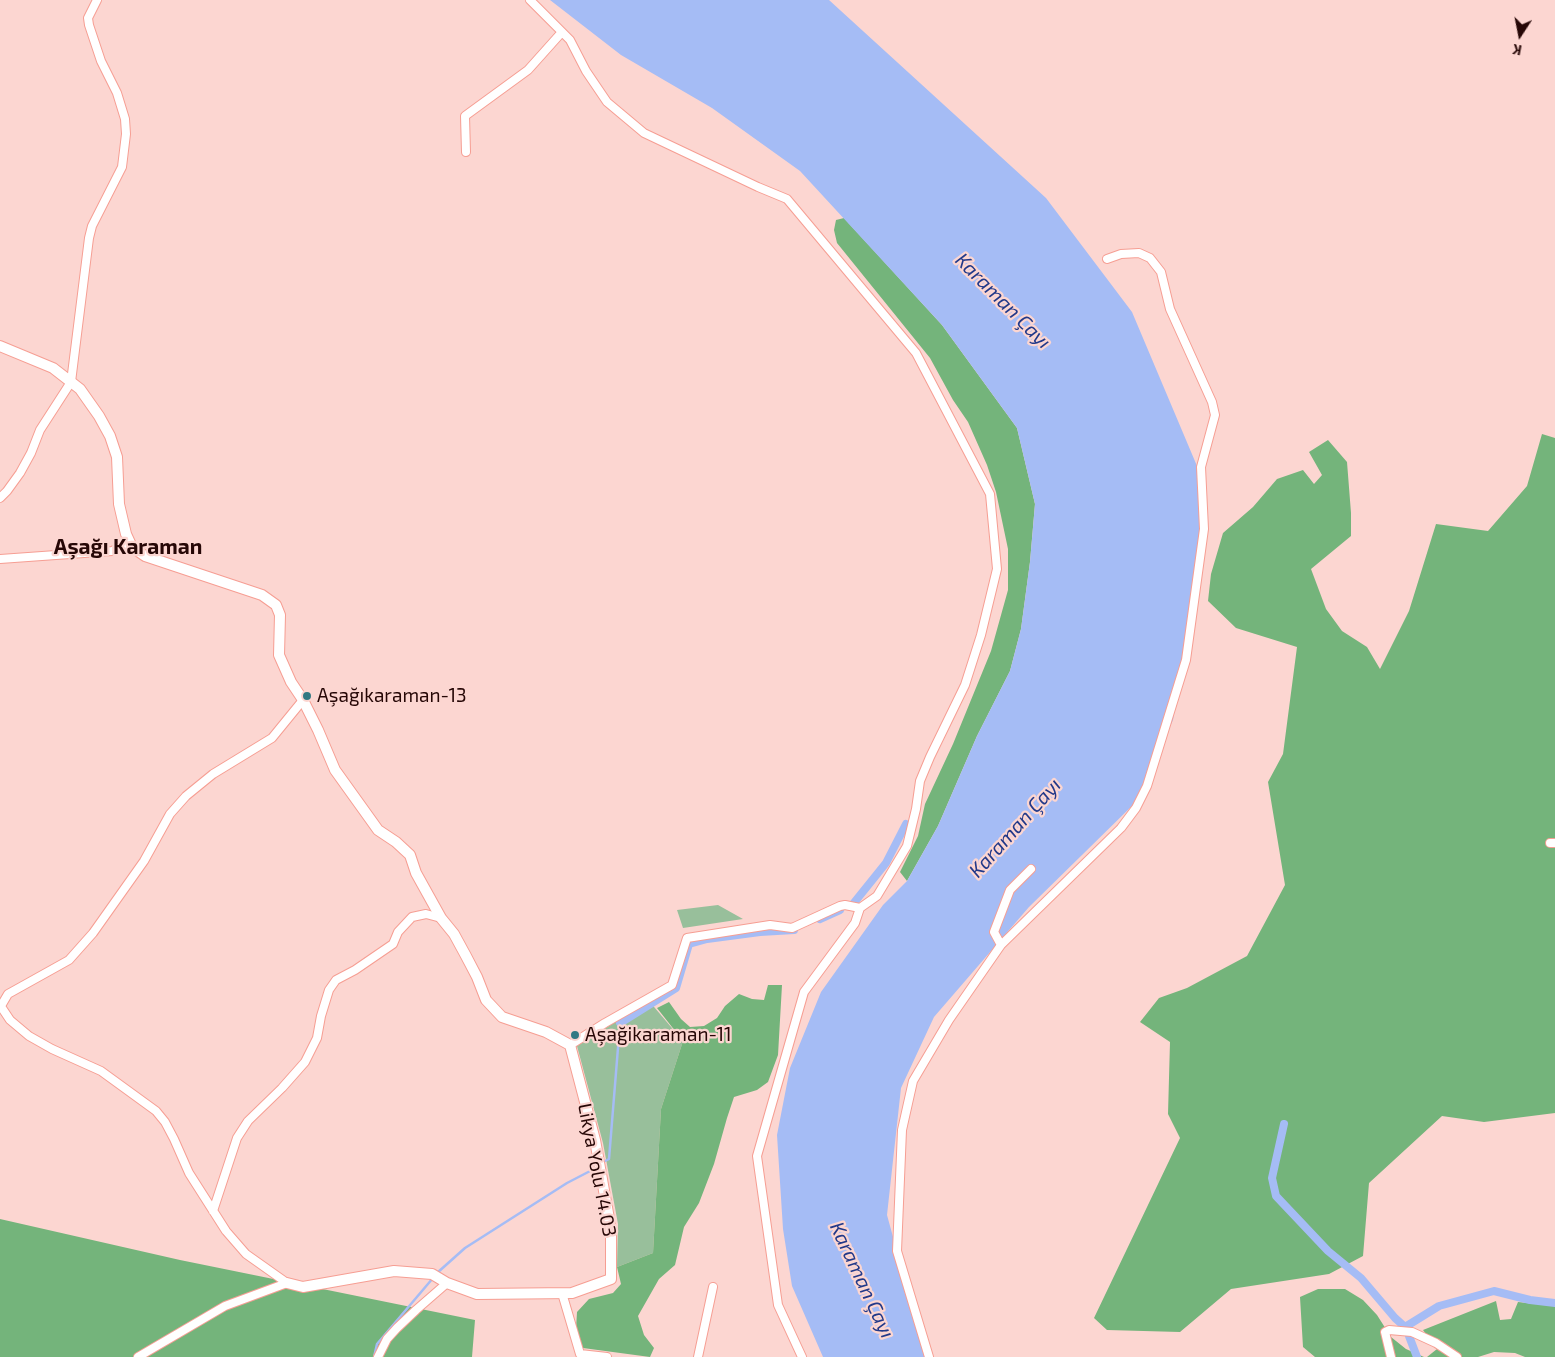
<!DOCTYPE html>
<meta charset="utf-8">
<style>
body{margin:0}
#map{position:relative;width:1555px;height:1357px;overflow:hidden;background:#fcd6d1;font-family:"Exo 2",sans-serif}
canvas{display:block}
.north{position:absolute;left:1495px;top:10px;width:50px;height:50px;-webkit-text-stroke:4px #fcd6d1;paint-order:stroke;rotate:191deg;font-size:14px;font-weight:700;line-height:20px;text-align:center;color:#260706}
.north::after{content:'';display:block;margin:auto;width:18px;height:22px;background:#260706;clip-path:polygon(50% 0,100% 100%,50% 72%,0 100%)}
</style>
<div id="map">
<canvas width="1555" height="1357"></canvas>
<div class="north">K</div>
</div>
<script>
const g = document.querySelector('canvas').getContext('2d');
g.lineJoin = 'round';
function paint(path, color) { g.fillStyle = color; g.fill(path, 'evenodd'); }
const poly = rows => new Path2D(rows.map(r => 'M' + r).join(''));
function strokePath(path, color, width, dash) { g.strokeStyle = color; g.lineWidth = width; g.lineCap = dash ? 'butt' : 'round'; g.setLineDash(dash || []); g.stroke(path); }
function write(font, color, halo, rows, align = 'center') {
  g.font = font + ' "Exo 2",sans-serif'; g.lineWidth = 4.5; g.setLineDash([]); g.textBaseline = 'middle'; g.strokeStyle = halo; g.fillStyle = color; for (const [text, x, y, turn = 0] of rows) {
    g.save(); g.translate(x, y); g.rotate((+turn || 0) * Math.PI / 180); g.textAlign = isNaN(turn) ? turn : align; if (halo) g.strokeText(text, 0, 0); g.fillText(text, 0, 0); g.restore();
  }
}
paint(poly([
 [718,905,743,919,683,928,677,910],
 [649,1001,683,1041,661,1109,653,1253,617,1267,618,1224,603,1143,577,1046]
]), '#98bf9b');
paint(poly([
 [844,218,942,325,1017,428,1035,504,1030,562,1021,629,1010,671,977,736,938,826,907,881,900,872,918,836,925,804,953,744,991,651,1008,590,1008,549,996,492,987,465,968,422,953,400,930,358,837,243,834,230,836,220],
 [1542,434,1555,438,1555,1113,1484,1122,1442,1116,1369,1183,1363,1256,1329,1274,1231,1289,1180,1332,1107,1330,1094,1318,1180,1138,1168,1114,1170,1042,1140,1022,1159,998,1187,988,1247,956,1285,885,1268,782,1283,754,1297,647,1236,628,1208,601,1211,574,1223,533,1253,507,1277,479,1303,470,1314,484,1322,475,1309,452,1328,440,1347,462,1351,513,1351,536,1311,569,1326,609,1342,631,1367,647,1380,669,1409,611,1436,524,1488,531,1527,486],
 [768,985,782,985,778,1055,768,1082,757,1090,734,1097,727,1118,714,1164,699,1203,684,1227,675,1265,659,1279,638,1316,644,1335,654,1348,650,1357,583,1348,576,1329,577,1312,589,1299,613,1293,621,1284,617,1267,653,1253,661,1109,683,1041,657,1008,669,1002,681,1019,690,1027,704,1026,717,1018,725,1006,739,994,752,999,764,1000],
 [0,1219,180,1260,475,1320,472,1357,0,1357],
 [1318,1289,1345,1289,1363,1300,1377,1315,1391,1337,1406,1349,1424,1357,1315,1357,1303,1347,1300,1297],
 [1496,1301,1500,1320,1511,1319,1518,1302,1555,1306,1555,1357,1525,1357,1515,1353,1494,1352,1478,1357,1427,1357,1437,1349,1423,1330]
]), '#74b47b');
paint(poly([
 [550,0,829,0,1046,198,1132,312,1197,466,1202,553,1173,720,1135,803,1029,907,934,1017,901,1088,887,1215,926,1357,823,1357,792,1286,783,1229,777,1135,790,1068,821,992,883,905,907,881,938,826,977,736,1010,671,1021,629,1030,562,1035,504,1017,428,942,325,800,171,712,108,621,55]
]), '#a5bcf5');
strokePath(poly([
 [605,1161,609,1159,620,1023],
 [437,1273,465,1248,567,1183,594,1169],
 [374,1357,377,1344,433,1278]
]), '#a5bcf5', 2.5);
strokePath(poly([
 [853,904,886,863,906,824],
 [820,919,840,910],
 [620,1023,676,988,689,944,707,939,760,932,794,930],
 [1284,1124,1272,1178,1276,1196,1328,1251,1361,1278,1395,1318,1405,1327],
 [1405,1327,1439,1306,1494,1291,1530,1300,1555,1303],
 [1409,1336,1417,1357]
]), '#a5bcf5', 8);
const minor = poly([
 [530,0,570,40,586,71,607,102,644,133,758,187,787,199,916,353,990,494,997,569,981,635,965,685,930,757,920,781,916,809,907,846,877,896,860,908,845,905,840,906,792,928,770,925,687,938,672,985,605,1023,570,1045],
 [466,152,465,116,528,70,562,32],
 [0,498,7,491,20,473,31,453,40,430,71,382,89,238,92,226,122,167,126,134,125,119,117,93,101,61,89,25,88,18,97,0],
 [0,559,112,551,130,542],
 [1550,843,1555,843],
 [1001,945,994,932,1010,890,1031,869],
 [0,1005,10,1020,29,1036,52,1049,101,1071,156,1111,165,1122,174,1139,189,1173,226,1231,246,1254,287,1283],
 [1,1006,8,994,69,960,93,933,144,861,170,814,186,796,213,774,272,738,303,700],
 [213,1211,237,1138,248,1121,282,1088,305,1062,317,1038,321,1016,329,990,336,980,355,970,393,944,398,932,412,917,426,914,441,918],
 [562,1293,580,1354,607,1357],
 [138,1357,225,1306,287,1283],
 [378,1357,387,1339,397,1328,416,1310,447,1283],
 [698,1357,713,1287],
 [802,1357,778,1305,757,1156,804,992,855,923,860,908],
 [929,1357,897,1251,902,1130,913,1081,949,1020,1001,945,1121,828,1136,808,1147,786,1186,660,1204,529,1201,467,1215,415,1212,402,1170,309,1161,272,1150,258,1139,253,1121,254,1107,259],
 [1391,1357,1385,1332,1389,1330,1412,1332,1436,1343,1457,1357]
]);
const tertiary = poly([
 [0,346,53,368,80,389,99,416,110,436,117,457,119,504,126,534,132,547,145,556,262,595,276,605,280,615,279,655,291,682,303,700,318,730,335,770,378,830,396,842,410,855,416,873,441,918,454,934,466,956,477,977,486,1000,502,1017,546,1032,570,1045,595,1140,611,1230,611,1279,572,1293,477,1294,447,1283,432,1274,394,1271,303,1287,287,1283]
]);
strokePath(minor, '#f69e93', 10);
strokePath(tertiary, '#f69e93', 12);
strokePath(minor, '#fff', 8);
strokePath(tertiary, '#fff', 10);
for (const [x, y, r, color] of [
 [307,696,5,"#327983"],
 [575,1035,5,"#327983"]
]) { const dot = new Path2D(); dot.arc(x, y, r, 0, 2 * Math.PI); g.fillStyle = color; g.fill(dot); strokePath(dot, '#fcd6d1', 2); }
write('19px', '#260706', '#fcd6d1', [
 ["Aşağıkaraman-13",317,696],
 ["Aşağikaraman-11",585,1035]
], 'left');
write('19px', '#260706', '#fcd6d1', [
 ["Likya Yolu 14.03",597,1170,79]
]);
write('italic 20px', '#223989', '#fcd6d1', [
 ["Karaman Çayı",1003,301,45],
 ["Karaman Çayı",1015,828,-48],
 ["Karaman Çayı",862,1280,65]
]);
write('bold 21px', '#260706', '#fcd6d1', [
 ["Aşağı Karaman",128,547]
]);
</script>
